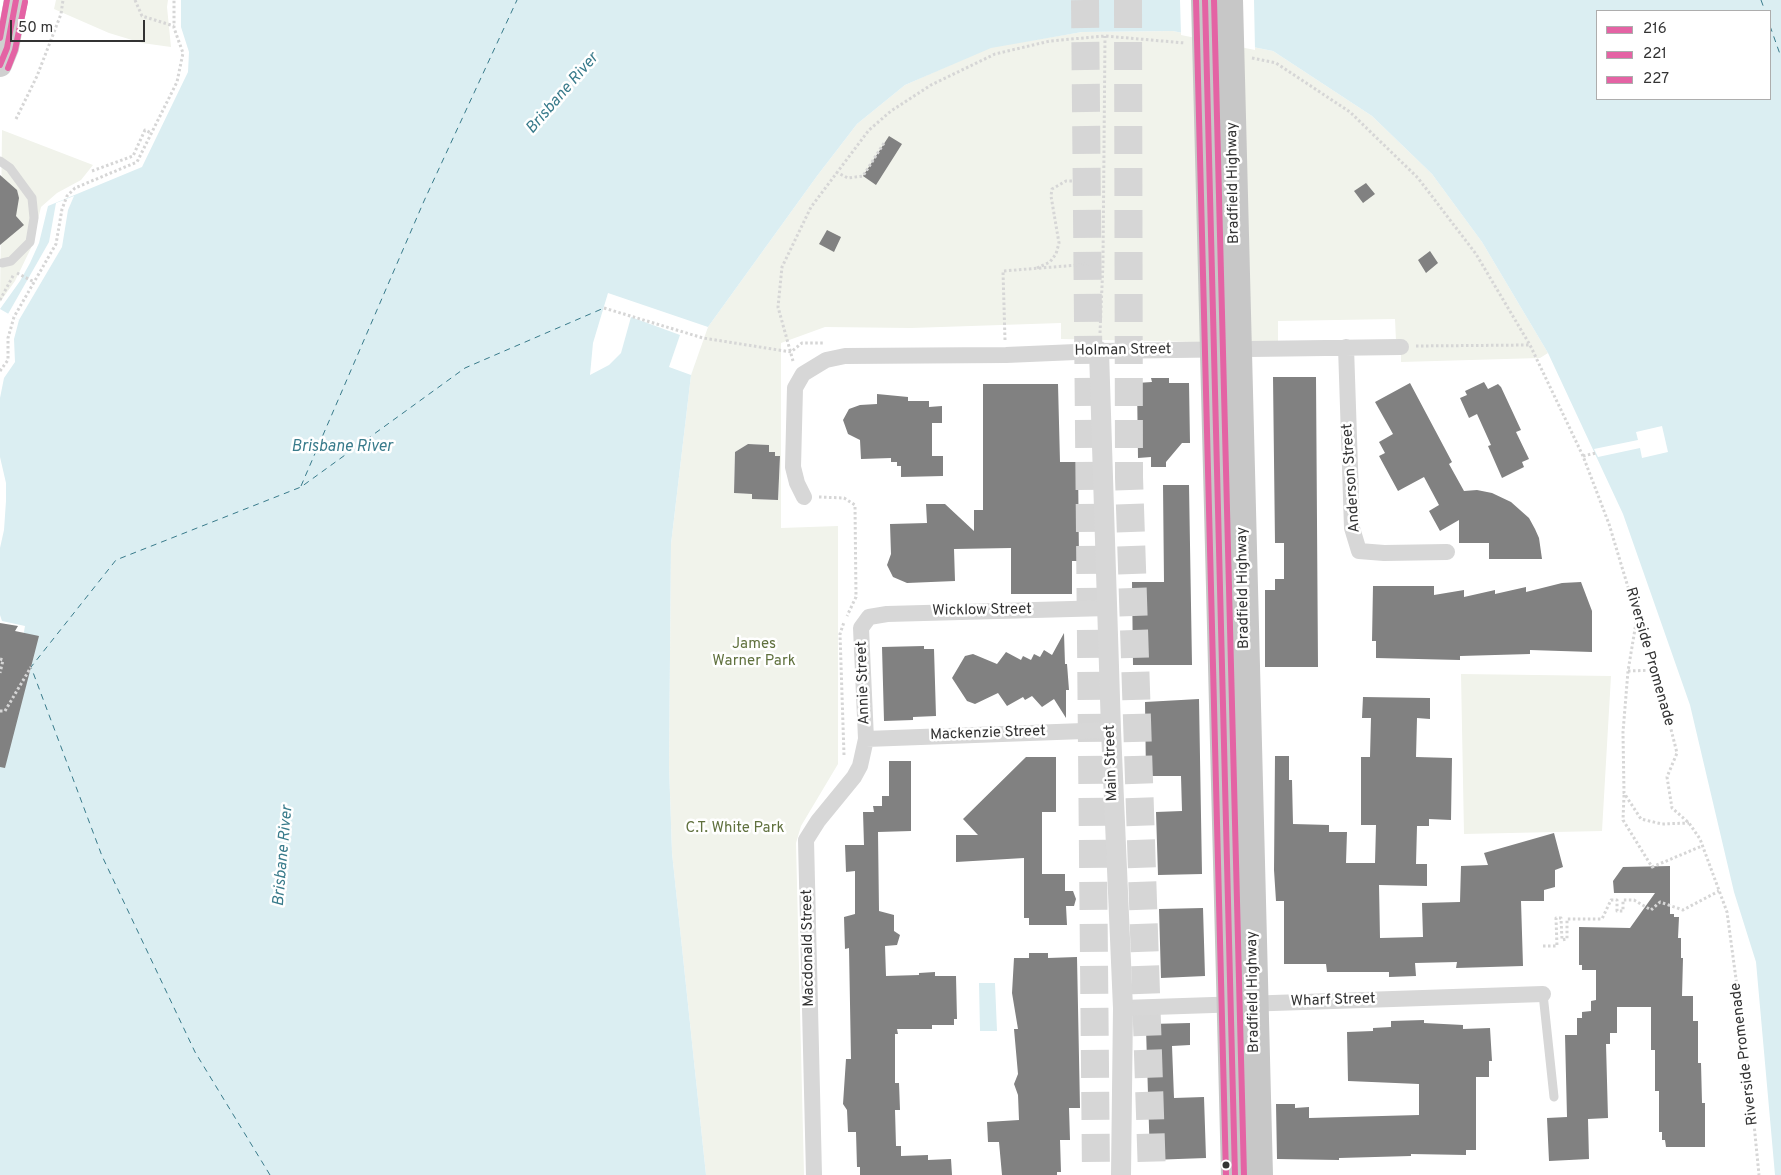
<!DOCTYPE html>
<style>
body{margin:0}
#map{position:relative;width:1781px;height:1175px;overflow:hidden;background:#fff;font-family:Overpass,sans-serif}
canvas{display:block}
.legend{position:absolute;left:1596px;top:10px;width:175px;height:90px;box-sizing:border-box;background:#fff;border:1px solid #adadad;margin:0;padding:6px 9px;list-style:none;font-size:15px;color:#333}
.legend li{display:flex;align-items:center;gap:10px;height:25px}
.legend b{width:25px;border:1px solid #adadad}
.scale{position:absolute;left:10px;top:20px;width:135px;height:22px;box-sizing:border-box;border:2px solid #333;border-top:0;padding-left:6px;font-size:15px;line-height:18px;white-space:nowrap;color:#333;-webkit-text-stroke:4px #fff;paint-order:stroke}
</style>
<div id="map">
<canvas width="1781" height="1175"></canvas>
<ul class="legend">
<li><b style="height:6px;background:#e463a4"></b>216</li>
<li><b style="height:6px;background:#e463a4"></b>221</li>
<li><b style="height:6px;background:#e463a4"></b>227</li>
</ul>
<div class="scale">50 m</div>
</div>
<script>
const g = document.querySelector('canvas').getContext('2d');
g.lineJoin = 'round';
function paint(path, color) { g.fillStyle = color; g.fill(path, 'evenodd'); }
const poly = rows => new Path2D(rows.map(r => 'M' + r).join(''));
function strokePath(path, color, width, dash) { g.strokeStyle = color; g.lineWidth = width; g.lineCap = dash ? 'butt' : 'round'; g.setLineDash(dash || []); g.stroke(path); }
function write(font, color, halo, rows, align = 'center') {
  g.font = font + ' Overpass,sans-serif'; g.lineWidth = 5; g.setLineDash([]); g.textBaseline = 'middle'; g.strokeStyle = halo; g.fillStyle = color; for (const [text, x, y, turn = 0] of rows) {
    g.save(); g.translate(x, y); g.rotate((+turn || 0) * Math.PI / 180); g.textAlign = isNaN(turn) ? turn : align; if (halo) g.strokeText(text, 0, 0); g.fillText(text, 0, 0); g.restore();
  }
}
paint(poly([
 [56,0,168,0,167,7,171,47,142,43,109,33,54,9],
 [1173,31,1273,51,1372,116,1432,174,1482,242,1548,353,1540,358,1401,362,1401,347,1396,341,1395,319,1278,321,1278,344,1061,339,1061,323,911,328,825,327,781,343,781,528,838,526,838,764,801,826,796,843,804,1175,706,1175,672,853,669,765,671,544,691,375,703,338,708,327,817,176,857,124,905,85,991,47,1082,32],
 [748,444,769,445,769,452,775,452,775,456,780,456,778,500,752,499,752,494,734,493,735,452],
 [2,130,93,165,81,180,57,193,41,207,31,248,15,281,0,302],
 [1461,674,1611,676,1602,831,1464,834]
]), '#f1f3eb');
paint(poly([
 [181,0,1781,0,1781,1175,1775,1175,1756,962,1734,892,1690,705,1623,514,1548,353,1482,242,1432,174,1372,116,1273,51,1173,31,1082,32,991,48,905,85,857,124,817,176,708,327,703,338,691,375,671,544,669,765,672,853,706,1175,0,1175,0,663,23,637,25,626,2,621,0,615,0,548,4,530,6,501,6,483,0,457,0,398,4,378,15,362,14,339,19,320,0,309,20,281,30,263,39,243,48,206,142,167,188,72,189,52,181,27],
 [1597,11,1770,11,1770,99,1597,99],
 [979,983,995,983,997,1031,980,1031]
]), '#dbeef2');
paint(poly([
 [1180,0,1254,0,1255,50,1181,35],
 [74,196,68,210,62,247,19,320,8,314,49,242,56,203],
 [608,293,708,327,691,375,669,367,680,335,631,317,621,353,609,365,590,375,593,343],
 [1662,426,1668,452,1642,458,1640,448,1598,457,1594,449,1638,440,1636,432]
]), '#fff');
strokePath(poly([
 [1761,0,1765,11],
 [1770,26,1781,57],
 [301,486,424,201,517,0],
 [270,1175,195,1052,102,856,31,667,116,560,301,487,465,368,604,308]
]), '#397b8b', 1, [6, 5]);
paint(poly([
 [889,136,902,144,876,185,863,176],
 [0,175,17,190,19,198,16,216,24,225,0,245],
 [1366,183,1375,194,1363,203,1354,191],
 [827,230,841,237,834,252,819,244],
 [1430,251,1438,263,1426,273,1418,260],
 [1273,377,1316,377,1318,667,1265,667,1265,590,1275,590,1275,579,1284,579,1284,543,1275,543],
 [1151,378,1169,378,1169,383,1189,383,1190,443,1182,443,1166,462,1166,467,1151,467,1151,457,1138,458,1137,383,1152,382],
 [1484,382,1488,389,1498,384,1501,387,1521,430,1516,432,1529,459,1522,462,1524,467,1502,478,1488,446,1491,445,1477,414,1469,418,1460,398,1467,395,1465,391],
 [1410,383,1452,462,1449,464,1464,491,1477,490,1492,493,1511,502,1529,518,1535,529,1539,538,1542,559,1489,559,1489,543,1459,543,1459,520,1440,531,1429,511,1439,505,1424,477,1398,491,1379,456,1385,453,1379,442,1393,434,1375,402],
 [983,384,1058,384,1060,462,1078,462,1079,561,1072,561,1072,594,1011,594,1011,548,954,549,955,581,907,583,893,577,887,565,891,554,890,524,927,523,926,504,945,504,974,531,974,510,983,510],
 [877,394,908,397,908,401,929,401,929,407,942,406,942,423,932,423,932,456,943,456,943,476,901,477,901,466,897,466,897,462,891,462,891,458,861,459,860,440,848,434,843,420,849,409,860,405,877,404],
 [748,444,769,445,769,452,775,452,775,456,780,456,778,500,752,499,752,494,734,493,735,452],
 [1163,485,1189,485,1192,665,1133,665,1132,582,1164,582],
 [1581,582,1592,611,1592,652,1530,650,1530,654,1460,656,1460,660,1376,658,1376,641,1372,641,1373,586,1434,586,1434,595,1464,590,1464,597,1495,590,1495,594,1526,587,1526,592,1562,583],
 [0,623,18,626,15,631,39,636,5,768,0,767],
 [1064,633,1065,664,1067,664,1069,690,1066,690,1066,718,1054,699,1042,707,1032,696,1025,700,1023,697,1007,706,998,693,975,704,967,701,952,678,965,656,973,654,997,664,1006,652,1021,660,1023,656,1031,660,1034,654,1040,657,1044,650,1052,655],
 [924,646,924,649,934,649,936,716,913,717,913,720,884,721,882,647],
 [1363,697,1430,698,1430,719,1417,718,1416,757,1452,758,1451,820,1429,819,1429,826,1417,826,1416,864,1427,864,1427,886,1379,885,1380,938,1423,937,1422,903,1460,902,1461,866,1488,865,1484,853,1554,833,1563,867,1555,870,1555,887,1544,890,1544,901,1521,901,1523,966,1456,968,1457,962,1415,963,1416,976,1389,977,1389,972,1327,972,1326,964,1284,964,1284,901,1276,901,1274,870,1275,756,1289,756,1289,780,1292,780,1293,824,1329,825,1329,832,1347,832,1346,863,1375,863,1376,825,1361,825,1361,757,1370,757,1371,718,1362,718],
 [1199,699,1202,874,1158,875,1156,812,1182,811,1181,776,1146,776,1145,702],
 [1026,757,1056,757,1056,812,1042,812,1042,874,1065,874,1065,891,1073,891,1076,899,1074,906,1066,906,1067,925,1029,925,1029,918,1024,918,1024,858,956,862,956,835,978,835,963,819],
 [889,761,911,761,911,831,878,832,879,911,894,915,894,931,900,935,897,945,885,946,886,976,919,975,919,973,935,972,935,976,956,976,957,1019,954,1019,954,1025,932,1025,932,1029,897,1029,898,1034,895,1034,895,1083,899,1083,900,1110,895,1110,896,1146,901,1146,901,1156,928,1155,928,1160,951,1159,952,1175,860,1175,860,1167,857,1167,856,1132,848,1132,847,1110,843,1104,846,1059,851,1059,849,948,845,949,844,917,855,914,855,871,846,872,845,845,864,845,863,812,874,812,873,806,882,806,882,796,889,796],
 [1670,866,1670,914,1674,914,1674,917,1679,917,1678,938,1681,938,1681,958,1683,958,1682,996,1693,996,1693,1021,1698,1021,1698,1063,1701,1063,1702,1103,1705,1103,1705,1147,1666,1147,1665,1140,1662,1140,1662,1132,1659,1132,1659,1091,1655,1091,1655,1050,1651,1050,1651,1007,1617,1007,1617,1033,1610,1033,1610,1044,1606,1044,1608,1118,1588,1119,1589,1159,1549,1161,1547,1118,1567,1117,1565,1035,1577,1035,1577,1018,1582,1018,1582,1012,1591,1011,1591,1001,1596,1000,1596,970,1582,970,1582,965,1579,965,1579,927,1630,928,1655,893,1614,893,1613,881,1623,867],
 [1203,908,1205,976,1161,978,1159,909],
 [1029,953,1048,953,1048,958,1077,957,1080,1108,1069,1108,1070,1140,1060,1140,1061,1172,1057,1172,1057,1175,1002,1175,999,1142,988,1142,987,1122,1019,1120,1018,1095,1014,1084,1018,1074,1014,1029,1018,1029,1012,993,1014,958,1029,958],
 [1424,1020,1424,1023,1463,1025,1463,1029,1490,1028,1492,1061,1489,1061,1489,1077,1476,1077,1476,1150,1466,1150,1466,1155,1411,1154,1411,1156,1339,1158,1339,1160,1277,1159,1276,1104,1295,1104,1295,1108,1309,1107,1309,1118,1419,1115,1419,1084,1348,1081,1347,1032,1373,1031,1373,1028,1391,1027,1391,1021],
 [1190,1023,1190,1045,1172,1046,1174,1098,1204,1097,1206,1158,1150,1160,1146,1028,1151,1024]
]), '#818181');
strokePath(poly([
 [1085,0,1096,1175],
 [1128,0,1129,477,1152,1175]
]), '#d6d6d6', 28, [28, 14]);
strokePath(poly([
 [135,0,142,16,174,26],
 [1252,58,1276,63,1350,112,1418,178,1476,254,1530,345,1583,456,1609,524,1637,617,1656,670,1677,753,1667,777,1672,808,1689,823,1700,839,1727,912,1750,1083,1759,1175],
 [16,119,37,76,61,14,63,0],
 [92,171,133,156,145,130,151,133],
 [836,172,848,178,863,176,884,143],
 [1037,268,1050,262,1056,254,1059,243,1051,196,1052,189,1066,181,1072,181],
 [17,273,34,282],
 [0,300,14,274],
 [604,308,703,338,791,352,802,343,824,343],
 [1100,333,1103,263,1105,36],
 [1005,340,1003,271,1103,263],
 [1416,346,1530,345],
 [793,361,778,307,782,267,811,207,869,130,891,111,931,85,995,54,1050,41,1105,36,1185,43],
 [0,371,8,360,8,338,14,317,56,244,62,209,67,196,75,188,137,162,177,82,183,53,174,28,174,0],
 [1583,456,1596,453],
 [819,497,844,498,855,505,856,597,847,616],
 [1637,617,1628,671,1623,732,1624,793,1641,819,1662,824,1689,823],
 [0,659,3,660,0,673],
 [1628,671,1656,670],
 [0,711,5,711,31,667],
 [844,755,840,634,844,622],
 [1624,795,1623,820,1652,867,1702,846],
 [1543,946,1557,946,1556,918,1561,918,1562,940,1567,939,1567,919,1602,919,1611,900,1617,900,1617,911,1623,911,1623,900,1634,900,1651,910,1660,902,1683,910,1719,891]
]), '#d6d6d6', 3, [2.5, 2.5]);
strokePath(poly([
 [0,161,10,168,32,198,34,218,30,242,11,261,2,263],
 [1543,994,1554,1097]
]), '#d7d7d7', 9);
strokePath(poly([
 [1346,347,1352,528,1359,551,1384,553,1447,552],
 [804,497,797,483,793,467,795,388,803,374,826,360,845,356,1006,355,1099,351,1401,347],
 [866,739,1111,730],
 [1123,1008,1543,994],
 [814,1175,806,840,818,821,854,777,860,766,866,739,861,628,869,617,887,614,1108,608]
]), '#d7d7d7', 16);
strokePath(poly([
 [1099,351,1111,730,1123,1008,1121,1175]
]), '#d7d7d7', 20);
strokePath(poly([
 [0,65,7,48,16,0]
]), '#d0d0d0', 24);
strokePath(poly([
 [1205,0,1235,1175],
 [1229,0,1259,1175]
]), '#c7c7c7', 28);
strokePath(poly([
 [1205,0,1235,1175],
 [0,65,7,48,16,0]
]), '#e463a4', 6);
strokePath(poly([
 [1196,0,1226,1175],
 [8,68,15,50,25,2]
]), '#e463a4', 6);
strokePath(poly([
 [1214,0,1244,1175],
 [0,38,7,0]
]), '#e463a4', 6);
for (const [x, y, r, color] of [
 [1226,1165,4.5,"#333"]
]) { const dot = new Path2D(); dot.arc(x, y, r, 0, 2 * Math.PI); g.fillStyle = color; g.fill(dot); strokePath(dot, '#fff', 2); }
write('15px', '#333', '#fff', [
 ["Bradfield Highway",1234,183,-91],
 ["Holman Street",1123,351,-1],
 ["Anderson Street",1352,478,-94],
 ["Bradfield Highway",1244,588,-91],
 ["Wicklow Street",982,611,-1],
 ["Riverside Promenade",1649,657,74],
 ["Annie Street",864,683,-92],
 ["Mackenzie Street",988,734,-2],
 ["Main Street",1112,763,-92],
 ["Macdonald Street",809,948,-91],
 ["Bradfield Highway",1254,992,-91],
 ["Wharf Street",1333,1001,-2],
 ["Riverside Promenade",1745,1054,-97]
]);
write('15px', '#60713e', '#fff', [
 ["James",754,645],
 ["Warner Park",754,662],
 ["C.T. White Park",735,829]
]);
write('italic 16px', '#397b8b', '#fff', [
 ["Brisbane River",563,94,-49],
 ["Brisbane River",342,448],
 ["Brisbane River",284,856,-85]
]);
</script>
